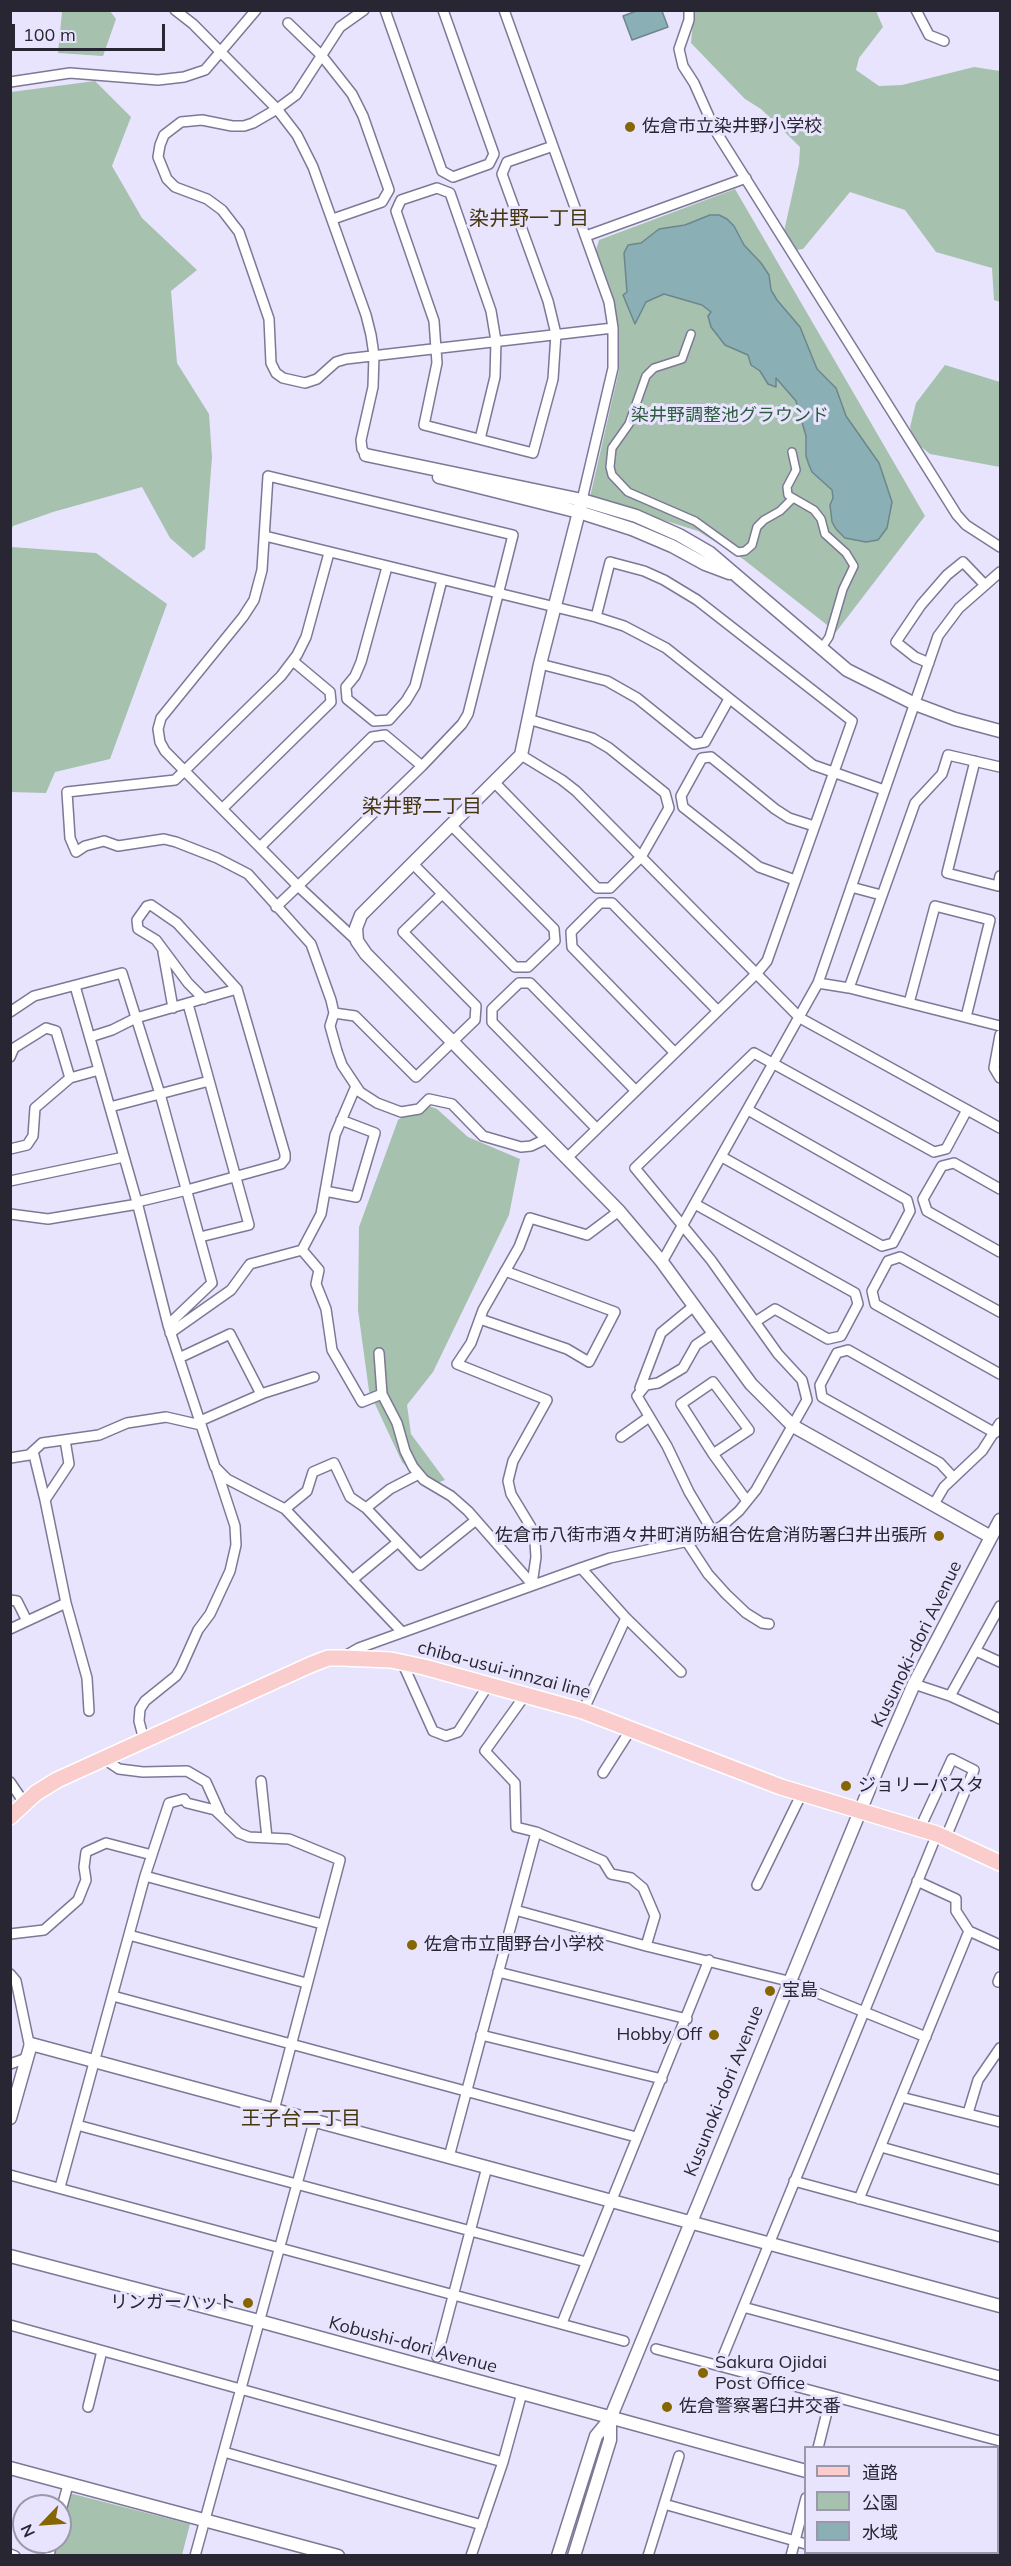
<!DOCTYPE html>
<meta charset="utf-8">
<style>
body{margin:0}
#map{position:relative;width:1011px;height:2566px;overflow:hidden;background:#e8e4fe;font-family:Mulish,"Noto Sans JP",sans-serif}
canvas{display:block}
.frame{position:absolute;inset:0;border:12px solid #282632;pointer-events:none}
.legend{position:absolute;left:804px;top:2446px;width:195px;height:108px;box-sizing:border-box;background:#e8e4fe;border:2px solid #9b98ac;margin:0;padding:8px 10px;list-style:none;font-size:18px;color:#282632}
.legend li{display:flex;align-items:center;gap:12px;height:30px}
.legend b{width:30px;border:2px solid #9b98ac}
.north{position:absolute;left:12px;top:2494px;width:60px;height:60px;box-sizing:border-box;background:#e8e4fe;border:2px solid #9b98ac;border-radius:50%;rotate:245deg;font-size:16px;font-weight:700;line-height:24px;text-align:center;color:#282632}
.north::after{content:'';display:block;margin:auto;width:21px;height:27px;background:#856600;clip-path:polygon(50% 0,100% 100%,50% 72%,0 100%)}
.scale{position:absolute;left:12px;top:24px;width:153px;height:27px;box-sizing:border-box;border:3px solid #282632;border-top:0;padding-left:8px;font-size:18px;line-height:21px;white-space:nowrap;color:#282632;-webkit-text-stroke:4px #e8e4fe;paint-order:stroke}
</style>
<div id="map">
<canvas width="1011" height="2566"></canvas>
<div class="frame"></div>
<ul class="legend">
<li><b style="height:8px;background:#facccb"></b>道路</li>
<li><b style="height:16px;background:#a6c1ad"></b>公園</li>
<li><b style="height:16px;background:#8aafb5"></b>水域</li>
</ul>
<div class="north">N</div>
<div class="scale">100 m</div>
</div>
<script>
const g = document.querySelector('canvas').getContext('2d');
g.lineJoin = 'round';
function paint(path, color) { g.fillStyle = color; g.fill(path, 'evenodd'); }
const poly = rows => new Path2D(rows.map(r => 'M' + r).join(''));
function strokePath(path, color, width, dash) { g.strokeStyle = color; g.lineWidth = width; g.lineCap = dash ? 'butt' : 'round'; g.setLineDash(dash || []); g.stroke(path); }
function write(font, color, halo, rows, align = 'center') {
  g.font = font + ' Mulish,"Noto Sans JP",sans-serif'; g.lineWidth = 6; g.setLineDash([]); g.textBaseline = 'middle'; g.strokeStyle = halo; g.fillStyle = color; for (const [text, x, y, turn = 0] of rows) {
    g.save(); g.translate(x, y); g.rotate((+turn || 0) * Math.PI / 180); g.textAlign = isNaN(turn) ? turn : align; if (halo) g.strokeText(text, 0, 0); g.fillText(text, 0, 0); g.restore();
  }
}
paint(poly([
 [28,11,110,11,116,19,103,56,58,53,62,12],
 [694,11,876,11,883,27,859,58,856,70,879,86,902,85,974,67,1000,71,1000,302,994,300,992,268,936,252,905,210,850,192,803,249,796,250,783,236,799,164,800,147,761,109,745,99,691,43],
 [95,81,131,117,112,166,142,218,197,270,171,291,177,363,209,414,212,457,205,549,193,558,170,538,142,487,53,512,13,526,11,530,11,92],
 [735,189,925,516,836,632,743,559,698,531,590,497,619,370,618,323,596,250,599,240],
 [945,365,1000,382,1000,467,930,454,913,440,910,427,916,403],
 [11,547,96,553,167,604,110,759,55,772,46,793,11,792],
 [421,1103,437,1109,468,1137,520,1159,509,1215,433,1372,407,1405,411,1434,445,1480,425,1487,402,1462,369,1391,358,1310,359,1227,398,1120],
 [69,2493,190,2524,182,2555,53,2556,56,2542,60,2542,60,2528]
]), '#a6c1ad');
const water = poly([
 [639,10,662,11,668,27,632,40,623,16,639,10],
 [710,215,719,215,727,219,734,226,744,245,761,263,769,275,771,290,777,300,800,327,817,369,836,388,846,416,879,463,892,502,887,528,878,540,866,542,845,538,836,529,832,522,830,505,833,498,832,490,812,472,809,465,806,456,806,436,796,401,776,378,776,387,768,384,760,371,751,365,748,355,725,345,711,327,708,316,711,312,702,305,664,294,646,302,635,324,623,295,627,292,624,253,628,245,641,243,659,229,685,225,710,215]
]);
paint(water, '#8aafb5');
strokePath(water, '#6d868e', 1.5);
const pedestrian = poly([
 [691,334,682,359,654,368,646,376,629,424,612,448,610,467,612,475,628,492,695,521,738,552,745,551,752,545,757,527,764,520,780,511,792,499],
 [792,452,796,470,787,487,788,495,814,510,821,519,825,534,846,553,854,566,843,589,829,637,821,649]
]);
const minor = poly([
 [175,10,193,24,277,109,297,135,313,167,366,315,371,335,374,355,373,387,361,440,362,449,366,455],
 [364,10,340,27,296,95,277,109,253,123,244,126,232,126,202,120,181,122,164,135,160,145,158,157,167,179,175,187,207,199,222,210,239,232,269,319,271,363,276,373,283,378,305,383,317,379,336,362,346,359,613,328],
 [385,10,442,171,453,177,489,164,494,154,443,10],
 [504,10,609,302,613,328,613,368,582,500],
 [689,10,689,20,679,49,683,66,694,83,715,130,957,515,966,525,1000,547],
 [916,10,929,35,944,41],
 [288,23,322,56,352,94,363,116,389,190,382,202,333,219],
 [10,82,70,73,158,80,184,77,205,70,256,10],
 [586,236,746,178],
 [480,439,495,377,496,341,491,311,450,193,437,188,401,200,396,211,434,321,437,363,424,425,533,453,553,379,556,334,548,301,502,174,507,162,553,146],
 [265,536,596,617,624,626,666,648,813,765,884,790],
 [329,553,306,637,297,655,281,676,175,780,67,792,70,838,76,852,85,846,104,841,118,846,164,839,176,842,217,858,248,874,311,944,331,1000,334,1013,330,1026,337,1051,342,1065,360,1092,377,1103,401,1112,419,1109,429,1099,452,1104,483,1136,521,1147,531,1146,548,1138],
 [387,567,361,662,355,676,346,687,347,699,374,721,389,720,406,701,415,686,442,580],
 [929,663,915,657,896,642,921,605,947,575,963,562,985,585],
 [540,664,607,681,637,698,694,744,705,742,729,699],
 [521,755,562,780,576,791,800,1018,1000,1128],
 [975,761,947,873,998,886,1000,876],
 [495,783,597,888,610,888,641,857,669,808,665,793,609,748,592,738,528,719],
 [222,809,331,702,330,692,293,661],
 [260,847,372,737,385,735,422,766],
 [412,863,515,967,528,967,555,941,554,929,451,825],
 [795,880,759,867,683,807,681,796,702,758,711,757,775,809,789,818,814,826],
 [851,887,881,895],
 [276,907,298,886,422,766,462,724,468,714,513,535,268,476,262,570,254,600,243,617,161,718,158,729,160,742,165,751,298,886,357,941],
 [163,952,173,1008],
 [818,983,849,988,1000,1026],
 [75,986,137,1202,168,1325,215,1467,227,1479,285,1509,402,1632],
 [849,988,915,803,942,774,948,755,1000,767],
 [909,1003,935,906,990,920,966,1017],
 [188,1004,249,1225,200,1237],
 [10,1012,34,996,122,973,160,1094,212,1283,168,1325],
 [334,1013,355,1016,416,1077,475,1020,476,1006,403,932,442,894],
 [1000,1035,994,1068,1000,1078],
 [90,1037,112,1030,136,1018,237,989],
 [675,1053,572,947,571,932,600,903,612,903,718,1011],
 [10,1057,14,1048,46,1028,56,1031,70,1078],
 [110,1107,209,1081],
 [597,1129,492,1022,492,1009,519,983,530,983,636,1091],
 [10,1149,27,1145,33,1136,35,1108,70,1078,99,1070],
 [568,1157,756,974,767,961,852,721,697,600,664,580,644,571,610,562,596,617],
 [722,1157,882,1246,893,1243,910,1211,907,1200,748,1110],
 [10,1181,124,1157],
 [1000,1189,954,1163,942,1166,923,1199,927,1211,1000,1252],
 [325,1191,356,1197,375,1133,341,1120],
 [137,1202,187,1190,281,1164,285,1159,285,1154,237,989,177,923,151,905,147,906,137,920,138,929,156,940,188,983,204,999],
 [695,1204,855,1293,858,1304,841,1336,828,1339,775,1309,755,1322],
 [10,1214,48,1219,138,1204],
 [302,1250,319,1270,316,1284,326,1309,332,1350,362,1402,382,1394],
 [662,1262,818,983,938,636,959,608,1000,572],
 [1000,1312,900,1257,888,1261,872,1291,875,1304,1000,1374],
 [480,1319,567,1349,589,1362,615,1312,505,1271],
 [170,1333,231,1290,250,1264,302,1250,321,1214,335,1135,356,1086],
 [379,1353,382,1394,397,1423,405,1451,413,1467,424,1480,451,1496,468,1511,532,1584],
 [179,1358,230,1334,261,1394],
 [640,1388,661,1333,695,1305],
 [200,1421,264,1393,314,1377],
 [621,1437,649,1417],
 [65,1440,69,1464,45,1500,66,1603,87,1678,89,1711],
 [33,1451,45,1500],
 [713,1454,749,1430,713,1382,681,1404,713,1454,747,1501],
 [10,1458,29,1455,42,1443,99,1435,127,1423,166,1417,201,1425],
 [419,1474,390,1489,366,1508,420,1565,476,1520],
 [953,1477,940,1463,822,1397,820,1385,837,1353,848,1350,995,1433],
 [934,1504,944,1487,982,1451,1000,1423],
 [285,1509,307,1491,313,1472,334,1463,350,1497,366,1508],
 [713,1532,689,1492,667,1446,637,1396,646,1385,658,1383,683,1368,696,1345,715,1332],
 [687,1542,708,1574,726,1594,746,1613,762,1623,769,1624],
 [581,1568,626,1618,681,1672],
 [352,1580,398,1542],
 [532,1584,536,1557,535,1542,531,1527,511,1494,508,1481,513,1461,547,1400,457,1364,471,1343,483,1310,519,1247,530,1218,587,1235,619,1211],
 [10,1600,17,1601,27,1621],
 [10,1629,66,1603],
 [976,1651,1000,1662],
 [345,1656,359,1648,581,1568,610,1558,698,1539,722,1526,739,1511,756,1490,807,1400,802,1380,778,1354,711,1260,635,1168,754,1053,934,1152,946,1149,967,1110],
 [402,1662,433,1731,446,1736,458,1732,489,1684],
 [914,1684,950,1696,1000,1719],
 [526,1694,485,1751,515,1783,516,1827,536,1832,603,1861,611,1874,631,1878,643,1888,655,1916,646,1946],
 [950,1696,1000,1606],
 [583,1711,626,1618],
 [144,1740,139,1721,140,1709,145,1701,176,1676,181,1668,198,1630,210,1614,230,1571,236,1545,235,1526,217,1471],
 [104,1759,119,1769,143,1772,187,1771,206,1782,220,1813],
 [603,1773,631,1729],
 [261,1781,267,1838],
 [10,1782,25,1804],
 [920,1828,952,1759,974,1770,946,1837],
 [145,1876,322,1924],
 [757,1885,802,1793],
 [515,1910,646,1946,788,1981,926,2037],
 [969,1931,1000,1945],
 [10,1934,44,1930,78,1900,86,1880,84,1867,86,1852,106,1843,152,1855],
 [129,1935,306,1983],
 [498,1972,687,2019],
 [10,1974,16,1981,30,2048],
 [998,1982,1000,1977],
 [113,1996,636,2137],
 [481,2035,662,2079],
 [10,2064,27,2058],
 [901,2097,1000,2122],
 [968,2113,978,2080,1000,2048],
 [77,2125,586,2262],
 [881,2147,1000,2180],
 [449,2157,536,1832],
 [10,2175,624,2341],
 [794,2181,1000,2237],
 [60,2187,145,1876,169,1803,184,1799,187,1803,215,1810,239,1833,249,1837,289,1839,340,1860,274,2110],
 [859,2199,969,1931,956,1911,956,1899,917,1881],
 [743,2307,1000,2376],
 [562,2323,709,1960],
 [10,2325,503,2462],
 [656,2349,1000,2441],
 [437,2357,487,2167],
 [719,2366,937,1834],
 [88,2407,102,2351],
 [818,2448,831,2396],
 [224,2452,482,2525],
 [998,2500,1000,2489],
 [664,2504,806,2544],
 [60,2514,68,2485],
 [836,2552,847,2556],
 [10,2554,15,2556],
 [49,2556,52,2542],
 [195,2556,314,2122],
 [471,2556,503,2462,522,2393],
 [648,2556,679,2456],
 [791,2556,806,2498],
 [981,2556,982,2552]
]);
const tertiary = poly([
 [366,455,582,500,636,516,679,535,710,553,847,670,915,704,955,719,1000,731],
 [439,477,579,512,632,529,672,546,705,564,729,573],
 [582,500,540,664,521,755,361,915,356,928,357,941,366,954,619,1211,662,1262,751,1384,793,1426,991,1537],
 [10,2118,31,2044,1000,2306],
 [10,2256,259,2321,806,2471],
 [10,2468,338,2556],
 [998,2523,1000,2524],
 [558,2556,596,2436,610,2419,884,1753,914,1684,1000,1520],
 [574,2556,610,2440,610,2419]
]);
const primary = poly([
 [10,1817,36,1793,57,1780,310,1665,328,1658,343,1658,391,1660,424,1667,583,1711,781,1787,937,1834,1000,1863]
]);
strokePath(pedestrian, '#7d7895', 10);
strokePath(minor, '#7d7895', 12);
strokePath(tertiary, '#7d7895', 15);
strokePath(primary, '#fff', 18);
strokePath(pedestrian, '#fff', 7);
strokePath(minor, '#fff', 9);
strokePath(tertiary, '#fff', 12);
strokePath(primary, '#facccb', 15);
for (const [x, y, r, color] of [
 [630,127,6,"#856600"],
 [939,1536,6,"#856600"],
 [846,1786,6,"#856600"],
 [412,1945,6,"#856600"],
 [770,1991,6,"#856600"],
 [714,2035,6,"#856600"],
 [248,2303,6,"#856600"],
 [703,2373,6,"#856600"],
 [667,2407,6,"#856600"]
]) { const dot = new Path2D(); dot.arc(x, y, r, 0, 2 * Math.PI); g.fillStyle = color; g.fill(dot); strokePath(dot, '#e8e4fe', 2); }
write('18px', '#282632', '#e8e4fe', [
 ["佐倉市立染井野小学校",642,127],
 ["佐倉市八街市酒々井町消防組合佐倉消防署臼井出張所",927,1536,"right"],
 ["ジョリーパスタ",858,1786],
 ["佐倉市立間野台小学校",424,1945],
 ["宝島",782,1991],
 ["Hobby Off",702,2035,"right"],
 ["リンガーハット",236,2303,"right"],
 ["Sakura Ojidai",715,2363],
 ["Post Office",715,2384],
 ["佐倉警察署臼井交番",679,2407]
], 'left');
write('18px', '#2e5c3e', '#e8e4fe', [
 ["染井野調整池グラウンド",730,416]
]);
write('18px', '#282632', '#e8e4fe', [
 ["Kusunoki-dori Avenue",917,1644,-64],
 ["chiba-usui-innzai line",504,1670,15],
 ["Kusunoki-dori Avenue",724,2091,-68],
 ["Kobushi-dori Avenue",413,2345,15]
]);
write('20px', '#46370e', '#e8e4fe', [
 ["染井野一丁目",529,219],
 ["染井野二丁目",422,807],
 ["王子台二丁目",301,2119]
]);
</script>
